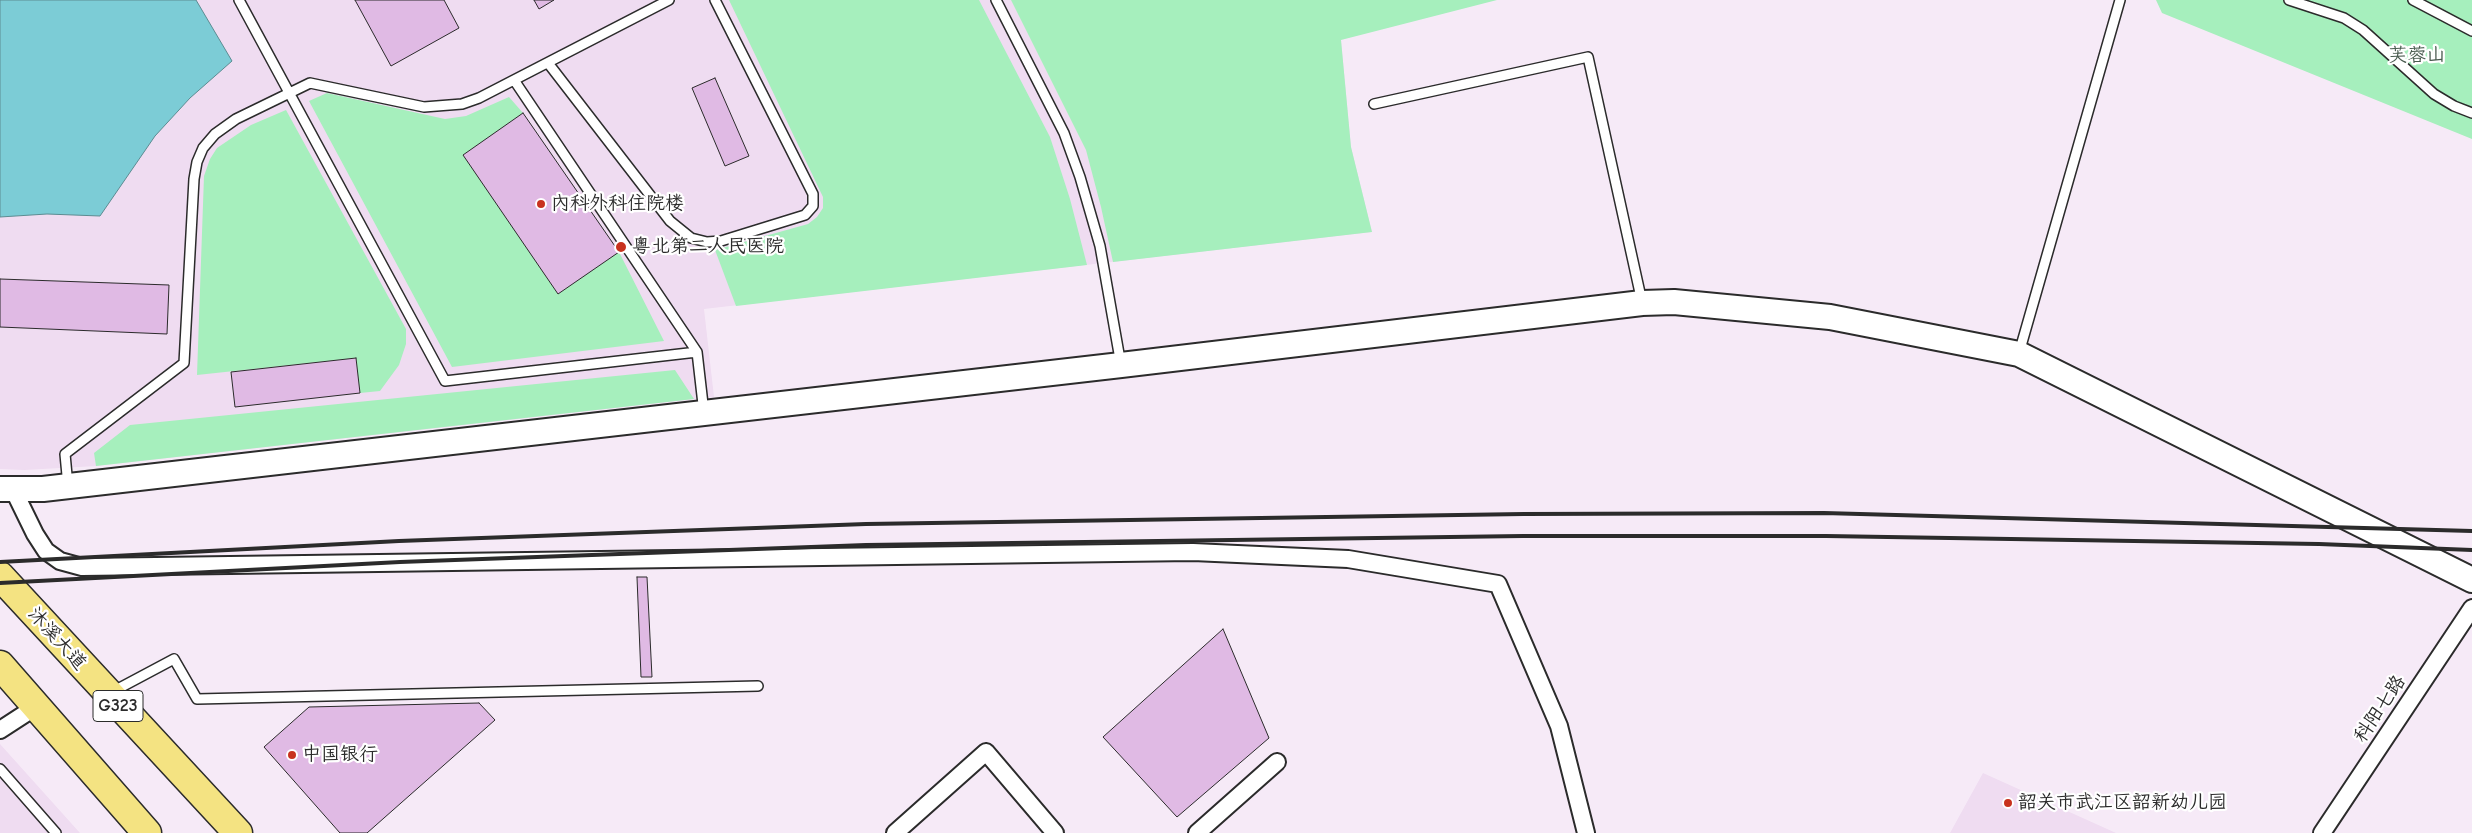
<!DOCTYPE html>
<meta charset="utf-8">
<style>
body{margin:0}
canvas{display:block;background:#f6eaf7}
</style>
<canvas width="2472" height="833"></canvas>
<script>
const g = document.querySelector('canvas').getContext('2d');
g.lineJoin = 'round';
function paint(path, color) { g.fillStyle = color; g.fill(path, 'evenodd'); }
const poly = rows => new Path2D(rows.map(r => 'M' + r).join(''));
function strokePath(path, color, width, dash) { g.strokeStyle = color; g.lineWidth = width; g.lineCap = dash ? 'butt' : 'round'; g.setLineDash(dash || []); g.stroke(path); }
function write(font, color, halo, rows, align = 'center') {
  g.font = font + ' "Comic Neue","LXGW WenKai TC",sans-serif'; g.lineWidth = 4.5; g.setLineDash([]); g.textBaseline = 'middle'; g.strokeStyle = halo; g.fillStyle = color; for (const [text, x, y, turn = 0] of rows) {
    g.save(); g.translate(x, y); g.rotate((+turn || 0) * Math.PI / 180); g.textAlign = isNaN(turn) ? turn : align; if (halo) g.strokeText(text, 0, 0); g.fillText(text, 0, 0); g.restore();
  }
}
paint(poly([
 [0,0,1228,0,1341,40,1351,147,1372,232,704,309,714,397,96,466,24,470,0,469],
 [0,744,80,833,0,833],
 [1983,773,2116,833,1950,833]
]), '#efdcf1');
paint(poly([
 [729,0,979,0,1050,137,1070,199,1087,265,736,306,715,250,808,224,817,217,823,208,823,197],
 [1011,0,1497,0,1341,40,1351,147,1372,232,1113,262,1101,207,1086,150],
 [2156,0,2472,0,2472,139,2162,13],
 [327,93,445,119,466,116,509,97,523,113,463,155,558,294,619,252,664,341,452,367,309,101],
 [286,110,406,329,406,344,399,365,380,391,360,393,356,358,197,375,204,176,210,159,217,148,251,125],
 [675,370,694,399,96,466,94,453,130,425]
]), '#a6efbd');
const water = poly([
 [0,0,196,0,232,61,190,98,155,136,100,216,47,214,0,217,0,0]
]);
paint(water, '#7cccd6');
strokePath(water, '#5c8c92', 1);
const building = poly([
 [355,0,444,0,459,28,391,66,355,0],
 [534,0,554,0,539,9,534,0],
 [715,78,749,156,725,166,692,88,715,78],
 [523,113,619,252,558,294,463,155,523,113],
 [0,279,169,285,167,334,0,327,0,279],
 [356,358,360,393,235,407,231,372,356,358],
 [637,577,647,577,652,677,641,677,637,577],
 [1223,629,1269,738,1177,817,1103,737,1223,629],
 [479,703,495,720,367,833,340,833,264,747,309,707,479,703]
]);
paint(building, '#e0bae4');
strokePath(building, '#2b2b2b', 1);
const lane = poly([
 [239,0,445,381,697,352],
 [996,0,1064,133,1080,177,1100,246,1121,365],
 [2289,0,2344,18,2363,30,2434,94,2454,106,2472,113],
 [2413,0,2472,31],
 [548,63,670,221,691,238,707,242,721,241,805,215,813,206,813,194,715,0],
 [514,80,697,352,704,413],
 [1374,104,1588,57,1642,302],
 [2019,353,2120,0],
 [68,486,65,454,184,363,194,179,197,162,203,148,215,134,236,119,310,83,424,107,462,104,479,98,669,0],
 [112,692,174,659,197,699,758,686],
 [0,769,56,833]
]);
const street = poly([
 [13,489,35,534,46,551,60,561,82,567,1193,552,1348,559,1498,584,1559,726,1586,833],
 [0,730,37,706],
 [895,833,986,752,1055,833],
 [1197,833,1277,762],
 [2322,833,2472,608]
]);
const secondary = poly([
 [0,489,43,489,1121,365,1642,303,1674,302,1830,317,2019,354,2472,580]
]);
const highway = poly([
 [0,576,238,833],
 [0,665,147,833]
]);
strokePath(lane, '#2b2b2b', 12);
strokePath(street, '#2b2b2b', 20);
strokePath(secondary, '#2b2b2b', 28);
strokePath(highway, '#2b2b2b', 31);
strokePath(lane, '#fff', 9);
strokePath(street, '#fff', 16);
strokePath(secondary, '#fff', 24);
strokePath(highway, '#f4e382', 28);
strokePath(poly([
 [0,562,399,541,866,524,1524,514,1824,513,2472,531],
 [0,583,400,562,866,545,1523,536,1826,536,2319,544,2472,550]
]), '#2b2b2b', 4);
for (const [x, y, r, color] of [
 [541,204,5,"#c8321e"],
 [621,247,6,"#c8321e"],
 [292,755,5,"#c8321e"],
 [2008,803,5,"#c8321e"]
]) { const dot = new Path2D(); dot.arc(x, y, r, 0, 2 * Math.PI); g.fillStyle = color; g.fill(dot); strokePath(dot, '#fff', 2); }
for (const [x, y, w] of [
 [118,706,50]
]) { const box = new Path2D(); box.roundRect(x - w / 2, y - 15.5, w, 31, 4); g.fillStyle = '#fff'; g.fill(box); strokePath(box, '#2b2b2b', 1); }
write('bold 18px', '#2b2b2b', null, [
 ["G323",118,706]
]);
write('19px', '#4a5c50', '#fff', [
 ["芙蓉山",2417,56]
]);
write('19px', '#2b2b2b', '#fff', [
 ["内科外科住院楼",551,204],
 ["粤北第二人民医院",632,247],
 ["中国银行",302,755],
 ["韶关市武江区韶新幼儿园",2018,803]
], 'left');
write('19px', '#2b2b2b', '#fff', [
 ["沐溪大道",57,639,48],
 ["科阳七路",2380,709,-56]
]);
</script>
